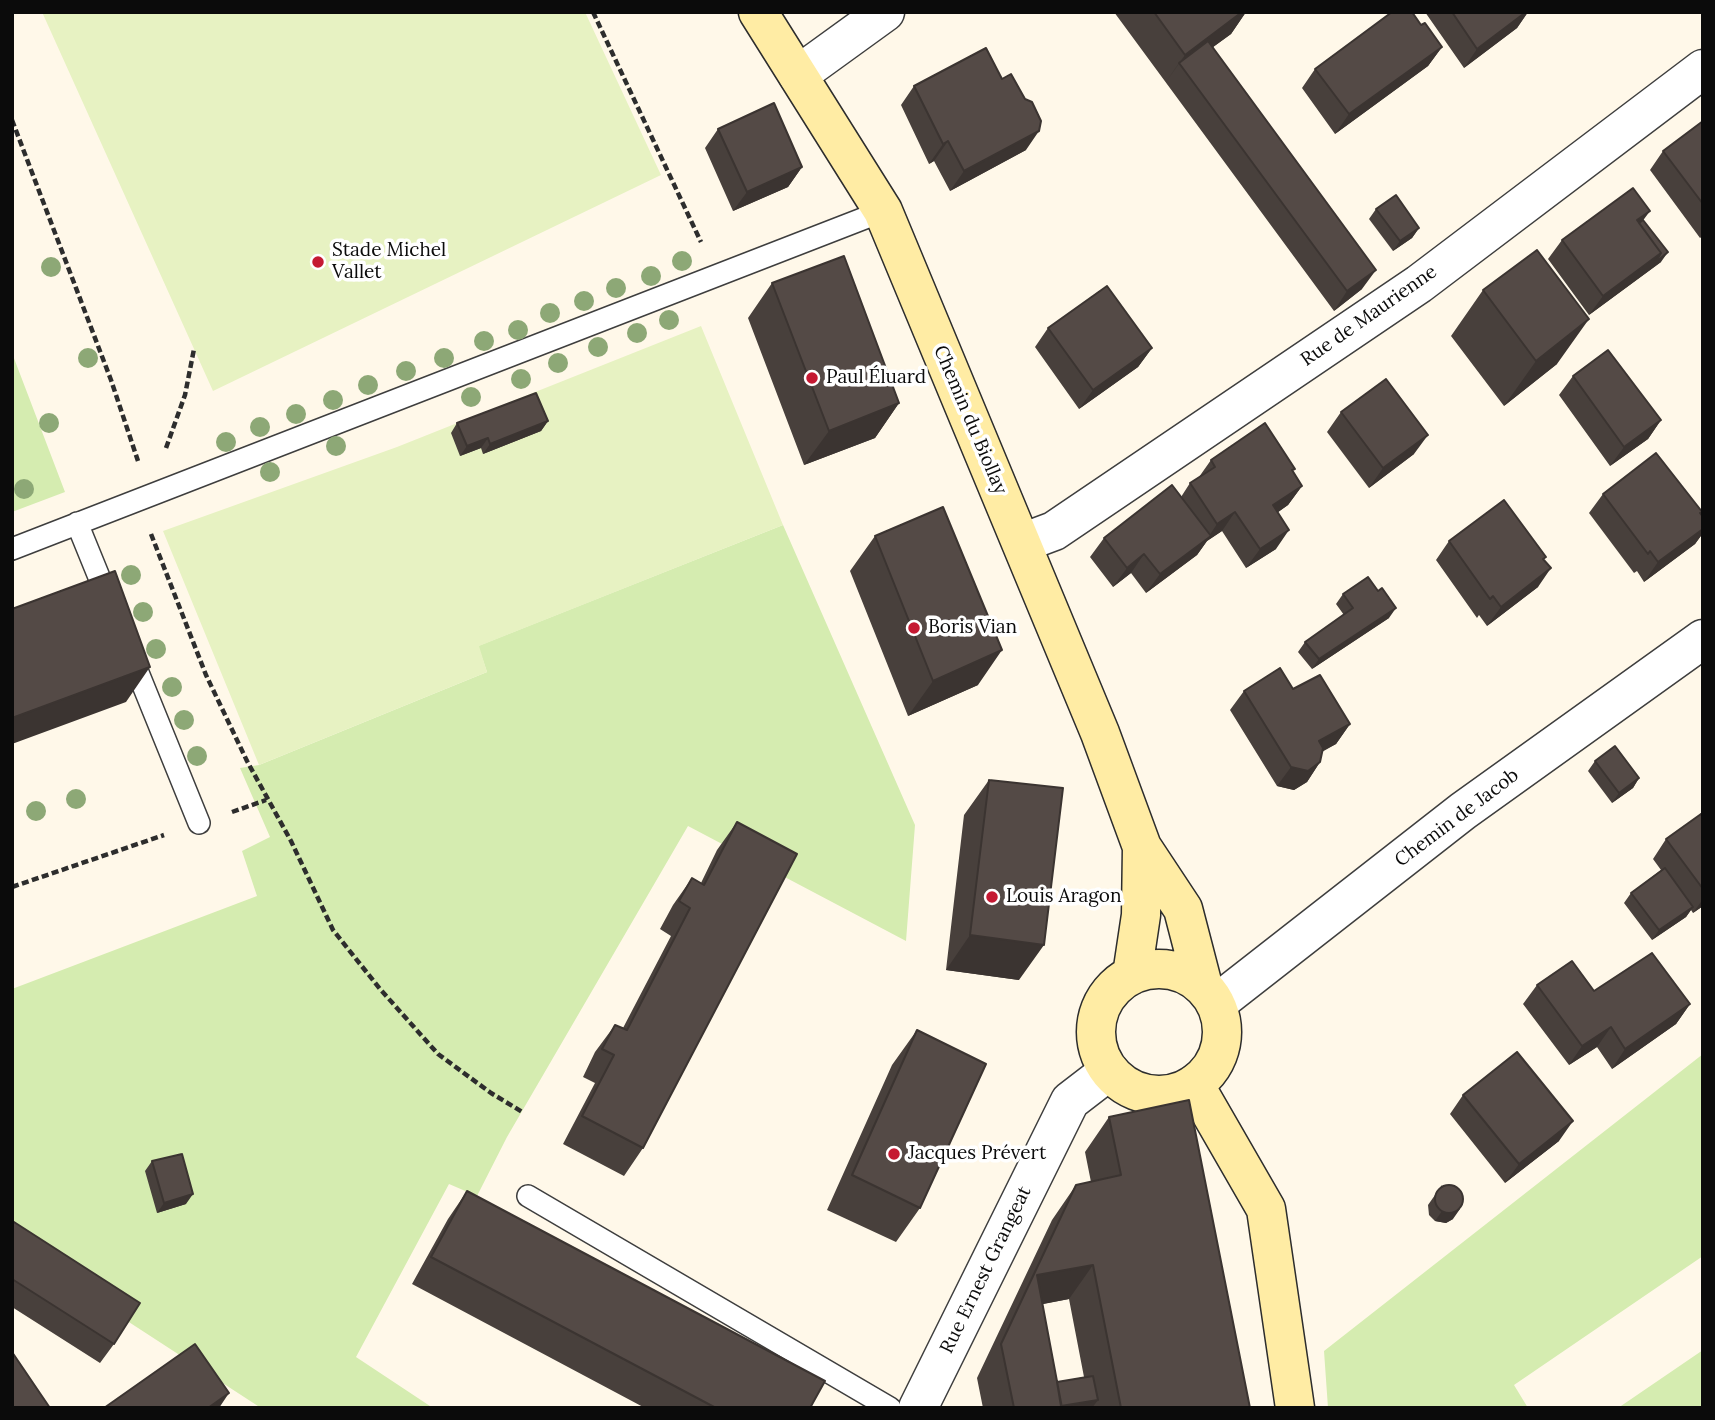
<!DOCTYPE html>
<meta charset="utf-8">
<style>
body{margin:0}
#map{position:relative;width:1715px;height:1420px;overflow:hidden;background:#fff8e9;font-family:Lora,serif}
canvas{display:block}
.frame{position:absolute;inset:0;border:14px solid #0b0b0b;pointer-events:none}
</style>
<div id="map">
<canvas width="1715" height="1420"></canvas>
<div class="frame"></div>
</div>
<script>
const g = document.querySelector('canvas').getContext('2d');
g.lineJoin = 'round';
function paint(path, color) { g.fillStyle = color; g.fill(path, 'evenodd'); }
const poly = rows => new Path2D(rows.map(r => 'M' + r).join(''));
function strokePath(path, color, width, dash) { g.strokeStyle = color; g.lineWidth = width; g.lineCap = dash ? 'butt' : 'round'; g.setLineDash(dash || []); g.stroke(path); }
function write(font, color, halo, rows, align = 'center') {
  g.font = font + ' Lora,serif'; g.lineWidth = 7; g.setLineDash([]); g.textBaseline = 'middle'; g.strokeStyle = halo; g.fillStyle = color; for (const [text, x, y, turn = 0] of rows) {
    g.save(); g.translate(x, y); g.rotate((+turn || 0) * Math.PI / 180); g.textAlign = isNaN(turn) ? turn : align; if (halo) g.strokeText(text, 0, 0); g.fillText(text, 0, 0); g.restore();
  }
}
paint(poly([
 [12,353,65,492,12,512],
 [783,525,915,825,906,941,688,826,507,1137,477,1196,449,1184,356,1357,433,1408,261,1408,12,1246,12,989,257,896,242,851,270,837,240,768,259,765,487,672,478,646],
 [1703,1054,1703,1256,1514,1385,1528,1408,1328,1408,1324,1351],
 [1703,1350,1702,1408,1618,1408]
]), '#d5ecb0');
paint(poly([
 [42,12,585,12,661,175,213,391],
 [701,326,783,525,479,646,487,672,259,765,163,531,397,447]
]), '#e7f2c2');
const lane = poly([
 [77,523,110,604],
 [12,549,883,211],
 [130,653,199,823],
 [528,1196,890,1408]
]);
const street = poly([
 [798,75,885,12],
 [1022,543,1054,531,1419,284,1703,69],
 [1216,1004,1463,811,1703,639],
 [918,1408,1070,1101,1109,1071]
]);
const secondary = poly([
 [758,12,883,211,1100,733,1142,847,1183,909,1203,986],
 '1096 1032a63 63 0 1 1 126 0a63 63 0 1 1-126 0Z',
 [1132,975,1141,915,1142,847],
 [1194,1084,1266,1209,1295,1408]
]);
strokePath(lane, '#3e3e3e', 24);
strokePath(street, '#3e3e3e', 41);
strokePath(secondary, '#2d2d2d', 41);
strokePath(poly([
 [593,12,701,242],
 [12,120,111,380,138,461],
 [166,448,185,395,194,349],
 [151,534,206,675,247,761,291,841,333,930,380,989,438,1054,491,1093,524,1113],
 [232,812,266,800],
 [12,887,164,835]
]), '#2d2d2d', 4.5, [7, 3.5]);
strokePath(lane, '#fff', 21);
strokePath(street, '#fff', 38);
strokePath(secondary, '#ffeca4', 38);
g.fillStyle = '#8da876';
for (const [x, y] of [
 [682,261],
 [51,267],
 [651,276],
 [616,288],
 [584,301],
 [550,313],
 [669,320],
 [518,330],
 [637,333],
 [484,341],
 [598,347],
 [88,358],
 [444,358],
 [558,363],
 [406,371],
 [521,379],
 [368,385],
 [471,397],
 [333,400],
 [296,414],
 [49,423],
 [260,427],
 [226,442],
 [336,446],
 [270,472],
 [24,489],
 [131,575],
 [143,612],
 [156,649],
 [172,687],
 [184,720],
 [197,756],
 [76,799],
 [36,811]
]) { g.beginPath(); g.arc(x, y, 10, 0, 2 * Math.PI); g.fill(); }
paint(poly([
 [1114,12,1246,12,1231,34,1213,47,1362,289,1334,311],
 [1425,12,1528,12,1517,28,1464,68],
 [1421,25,1442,47,1428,66,1335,134,1302,88,1315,69],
 [914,86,1026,150,950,191,934,161,929,164,901,105],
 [1703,121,1703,236,1700,238,1650,170,1663,151],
 [718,129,802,167,788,187,733,211,705,148],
 [1376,209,1419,228,1412,238,1393,251,1369,219],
 [1643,220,1661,262,1589,315,1548,259,1562,240],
 [772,283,899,403,875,438,804,465,748,318],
 [1483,290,1557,364,1504,406,1451,336],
 [1048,328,1152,348,1138,367,1079,409,1035,347],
 [1573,376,1661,420,1648,439,1610,466,1559,395],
 [1341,412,1414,454,1369,488,1327,432],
 [548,421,541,431,483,454,481,448,460,456,451,433,457,423],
 [1211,460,1293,471,1302,486,1288,505,1278,512,1276,549,1246,568,1222,531,1207,541,1197,555,1146,593,1131,573,1113,587,1090,557,1104,538,1181,497,1190,483,1199,477],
 [1603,494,1703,513,1701,515,1703,517,1703,533,1695,544,1644,582,1637,571,1634,573,1589,513],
 [875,536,978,685,908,716,850,571],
 [1449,541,1544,560,1538,587,1487,626,1479,615,1477,618,1436,560],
 [1343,594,1389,618,1312,669,1298,652,1305,642,1344,615,1336,604],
 [1293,689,1350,724,1336,744,1322,751,1320,762,1307,782,1294,790,1277,786,1230,710,1244,691],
 [1595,761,1639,778,1633,788,1612,803,1588,771],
 [989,780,1019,980,946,970,964,815],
 [1703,816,1703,906,1693,913,1691,910,1686,917,1652,940,1624,903,1631,893,1661,870,1653,859,1666,839],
 [737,822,643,1148,624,1176,563,1144,595,1083,583,1077,595,1052,615,1025,623,1028,671,936,660,929,673,905,692,878,701,883,717,850],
 [1537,985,1594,991,1690,1004,1676,1024,1612,1069,1597,1047,1569,1065,1523,1004],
 [917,1030,920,1208,896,1242,827,1210,892,1065],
 [1463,1095,1559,1141,1505,1183,1450,1114],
 [1109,1117,1250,1408,983,1408,977,1378,1052,1220,1076,1185,1091,1182,1085,1152],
 [1069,1299,1084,1377,1057,1382,1042,1304],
 [152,1161,186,1204,157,1213,145,1171],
 [1442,1185,1453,1219,1446,1223,1435,1221,1429,1215,1428,1205],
 [467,1191,810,1408,645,1408,412,1284,448,1219],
 [12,1225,114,1344,100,1363,12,1307]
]), '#48403c');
paint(poly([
 [1242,12,1246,12,1231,34,1183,69,1179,63,1166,82,1185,55],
 [1526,12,1528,12,1517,28,1464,68,1477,49],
 [1442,47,1428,66,1335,134,1349,114],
 [1039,131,1026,150,950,191,964,171],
 [948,141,934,161,929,164,943,144],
 [802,167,788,187,733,211,747,192],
 [1650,211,1636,230,1637,220],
 [1419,228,1412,238,1393,251,1400,241],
 [1668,252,1661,262,1589,315,1603,296,1661,253],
 [1376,270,1362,289,1334,311,1347,291],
 [1589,319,1557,364,1504,406,1536,361],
 [1152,348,1138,367,1079,409,1093,390],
 [899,403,875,438,804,465,829,431],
 [1661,420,1648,439,1610,466,1624,447],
 [548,421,541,431,483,454,490,444],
 [1428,435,1414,454,1369,488,1383,468],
 [488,438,481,448,460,456,467,446],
 [1302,486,1288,505,1260,525,1273,505],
 [1235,512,1222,531,1207,541,1197,555,1146,593,1160,574,1207,539,1217,524],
 [1703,529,1703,533,1695,544,1644,582,1658,562],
 [1289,530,1276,549,1246,568,1260,549],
 [1144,554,1131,573,1113,587,1127,568],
 [1551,568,1538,587,1487,626,1501,607],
 [1396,608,1389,618,1312,669,1319,659],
 [1002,650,978,685,908,716,933,681],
 [150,667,126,702,12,744,12,718],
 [1350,724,1336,744,1306,761,1319,741],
 [1320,762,1307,782,1294,790,1277,786,1291,767],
 [1639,778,1633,788,1612,803,1619,793],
 [1703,899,1703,906,1693,913],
 [1693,907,1686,917,1652,940,1659,930],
 [970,935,1044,945,1019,980,946,970],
 [1690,1004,1676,1024,1612,1069,1625,1049],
 [1611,1027,1597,1047,1569,1065,1582,1046],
 [1573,1121,1559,1141,1505,1183,1519,1164],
 [193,1194,186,1204,157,1213,164,1203],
 [1460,1209,1453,1219,1446,1223,1435,1221,1442,1211],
 [1093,1265,1069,1299,1018,1309,1037,1275],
 [229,1393,219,1408,208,1408],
 [1098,1400,1092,1408,1047,1408]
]), '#3b3431');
const building = poly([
 [1154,12,1242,12,1185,55,1154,12],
 [1392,12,1412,12,1421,25,1425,23,1442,47,1349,114,1315,69,1392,12],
 [1452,12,1526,12,1477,49,1452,12],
 [1208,41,1376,270,1347,291,1179,63,1208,41],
 [986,48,1002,79,1011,74,1025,99,1032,102,1041,121,1039,131,964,171,948,141,943,144,914,86,986,48],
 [774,103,802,167,747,192,718,129,774,103],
 [1703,121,1703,204,1663,151,1703,121],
 [1633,188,1650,211,1637,220,1661,253,1603,296,1562,240,1633,188],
 [1396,195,1419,228,1400,241,1376,209,1396,195],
 [1643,220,1668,252,1655,263,1661,253,1639,223,1643,220],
 [1537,250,1589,319,1536,361,1483,290,1537,250],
 [844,256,899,403,829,431,772,283,844,256],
 [1107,286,1152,348,1093,390,1048,328,1107,286],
 [1608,350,1661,420,1624,447,1573,376,1608,350],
 [1386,379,1428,435,1383,468,1341,412,1386,379],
 [536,393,548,421,490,444,488,438,467,446,457,423,536,393],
 [1265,423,1295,469,1292,470,1302,486,1273,505,1289,530,1260,549,1235,512,1217,524,1190,483,1215,467,1211,460,1265,423],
 [1656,453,1703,513,1700,513,1703,517,1703,529,1658,562,1650,551,1648,554,1603,494,1656,453],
 [1172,485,1211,536,1160,574,1144,554,1127,568,1104,538,1172,485],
 [1504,500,1546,557,1543,559,1551,568,1501,607,1493,596,1490,599,1449,541,1504,500],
 [943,507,1002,650,933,681,875,536,943,507],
 [115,571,150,667,12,718,12,609,115,571],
 [1368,577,1378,591,1382,588,1396,608,1319,659,1305,642,1353,608,1343,594,1368,577],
 [1280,668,1293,689,1320,675,1350,724,1319,741,1323,748,1320,762,1308,771,1291,767,1244,691,1280,668],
 [1615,746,1639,778,1619,793,1595,761,1615,746],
 [989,780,1063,788,1044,945,970,935,989,780],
 [1701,814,1703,816,1703,889,1666,839,1701,814],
 [737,822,797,854,643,1148,582,1116,614,1055,602,1049,615,1025,627,1030,690,908,679,901,692,878,704,885,737,822],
 [1665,868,1693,907,1659,930,1631,893,1665,868],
 [1652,953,1690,1004,1625,1049,1611,1027,1582,1046,1537,985,1572,961,1594,991,1652,953],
 [917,1030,986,1064,920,1208,852,1175,917,1030],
 [1517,1052,1573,1121,1519,1164,1463,1095,1517,1052],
 [1189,1100,1250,1408,1121,1408,1093,1265,1037,1275,1062,1408,1014,1408,1001,1344,1076,1185,1121,1175,1109,1117,1189,1100],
 [182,1154,193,1194,164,1203,152,1161,182,1154],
 '1435 1199a14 14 0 1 1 28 0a14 14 0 1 1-28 0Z',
 [467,1191,825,1381,810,1408,716,1408,431,1257,467,1191],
 [14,1222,140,1303,114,1344,12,1279,12,1225,14,1222],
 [195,1344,229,1393,208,1408,104,1408,195,1344],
 [12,1352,50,1408,12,1408,12,1352],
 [1093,1376,1098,1400,1061,1406,1057,1382,1093,1376]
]);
paint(building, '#544a46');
strokePath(building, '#3b3431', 2);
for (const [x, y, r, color] of [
 [318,262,7,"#c51932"],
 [812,378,7,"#c51932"],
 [914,628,7,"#c51932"],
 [992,897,7,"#c51932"],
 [894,1154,7,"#c51932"]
]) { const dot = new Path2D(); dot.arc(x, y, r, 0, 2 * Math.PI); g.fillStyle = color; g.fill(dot); strokePath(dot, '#fff', 2.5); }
write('19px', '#0b0b0b', '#fff', [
 ["Stade Michel",332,251],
 ["Vallet",332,273],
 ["Paul Éluard",826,378],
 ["Boris Vian",928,628],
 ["Louis Aragon",1006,897],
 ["Jacques Prévert",908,1154]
], 'left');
write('19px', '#0b0b0b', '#fff', [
 ["Rue de Maurienne",1369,316,-35],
 ["Chemin du Biollay",970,420,67],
 ["Chemin de Jacob",1457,818,-37],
 ["Rue Ernest Grangeat",986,1270,-64]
]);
</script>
